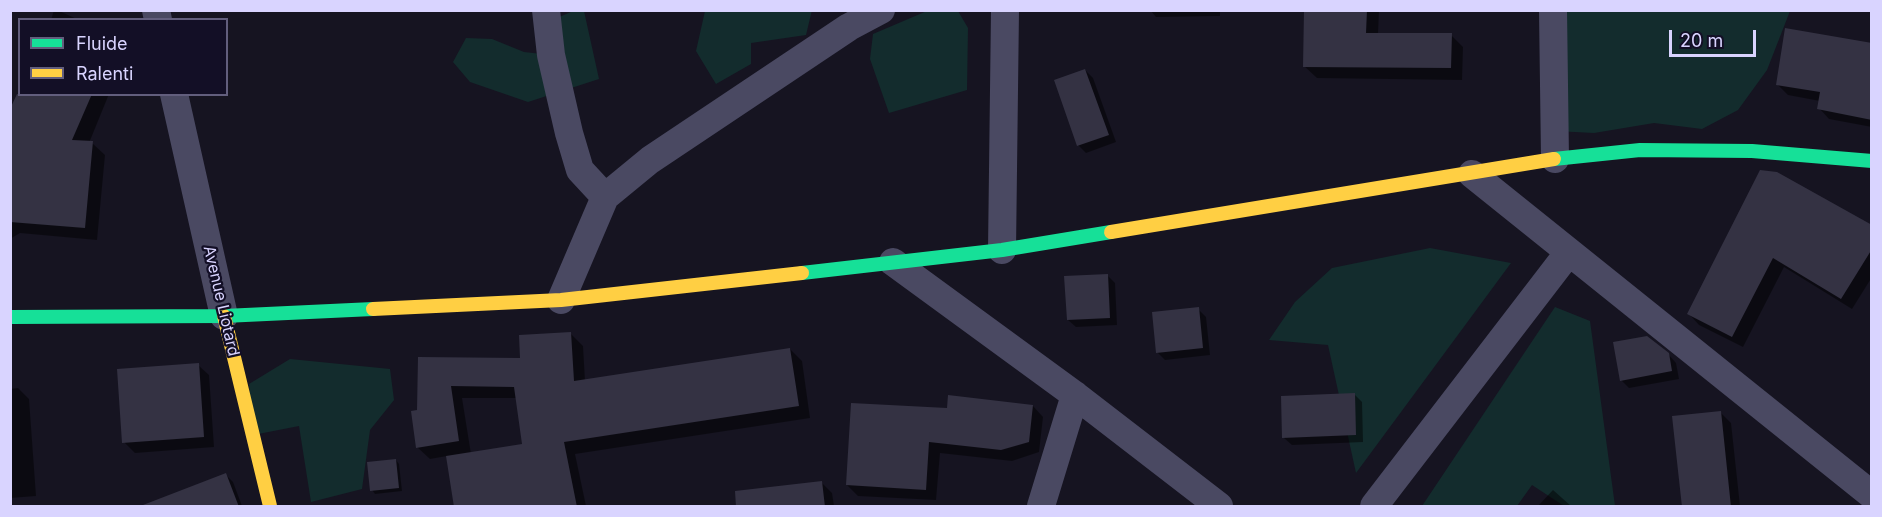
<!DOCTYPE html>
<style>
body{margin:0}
#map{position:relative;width:1882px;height:517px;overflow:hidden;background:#161421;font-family:Inter,sans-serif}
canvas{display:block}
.frame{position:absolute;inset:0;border:12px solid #d9d4ff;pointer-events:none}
.legend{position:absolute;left:18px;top:18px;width:210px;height:78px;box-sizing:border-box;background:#130f26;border:2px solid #625e7d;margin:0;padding:8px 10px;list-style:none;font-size:18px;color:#d9d4ff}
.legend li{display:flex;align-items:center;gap:12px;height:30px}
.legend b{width:30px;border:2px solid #625e7d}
.scale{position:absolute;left:1669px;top:30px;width:87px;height:27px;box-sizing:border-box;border:3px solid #d9d4ff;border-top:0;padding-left:8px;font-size:18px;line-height:21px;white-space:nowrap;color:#d9d4ff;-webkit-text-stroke:4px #130f26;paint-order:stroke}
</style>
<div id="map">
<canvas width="1882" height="517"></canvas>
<div class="frame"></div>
<ul class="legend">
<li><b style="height:8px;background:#16e098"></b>Fluide</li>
<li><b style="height:8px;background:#ffcf43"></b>Ralenti</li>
</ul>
<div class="scale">20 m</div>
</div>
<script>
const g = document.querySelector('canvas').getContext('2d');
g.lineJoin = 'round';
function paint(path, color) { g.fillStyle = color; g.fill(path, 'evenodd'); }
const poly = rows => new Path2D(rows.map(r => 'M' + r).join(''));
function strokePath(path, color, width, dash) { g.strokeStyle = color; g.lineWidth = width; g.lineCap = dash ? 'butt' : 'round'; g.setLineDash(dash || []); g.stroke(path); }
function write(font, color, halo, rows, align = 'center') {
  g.font = font + ' Inter,sans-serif'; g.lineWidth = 4.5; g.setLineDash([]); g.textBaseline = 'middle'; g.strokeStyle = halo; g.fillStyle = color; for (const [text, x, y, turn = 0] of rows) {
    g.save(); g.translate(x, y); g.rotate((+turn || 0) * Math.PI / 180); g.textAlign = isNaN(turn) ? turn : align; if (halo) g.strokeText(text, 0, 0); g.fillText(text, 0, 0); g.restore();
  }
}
paint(poly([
 [812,10,806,35,751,43,751,64,716,84,696,51,705,11],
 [573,11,584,11,599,79,528,102,470,82,453,62,466,38,492,39,524,52,551,55,548,22],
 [927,11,958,11,968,28,967,90,889,113,870,59,873,34],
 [1553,11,1790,11,1767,70,1738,110,1702,129,1654,123,1594,133,1555,131],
 [1430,248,1511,263,1356,473,1328,345,1269,340,1295,302,1332,268],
 [1555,307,1590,321,1615,506,1564,506,1532,485,1517,506,1422,506],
 [290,359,390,369,394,400,370,430,362,489,311,502,299,426,253,435,249,384]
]), '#132c2d');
paint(poly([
 [54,10,57,10,79,20,51,20],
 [1150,10,1220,10,1220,16,1156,17],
 [1319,10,1379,10,1378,34,1451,35,1463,47,1462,80,1317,78,1304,66],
 [1872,63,1872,127,1829,119,1819,108,1820,101,1788,95,1777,84],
 [1085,70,1093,78,1116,142,1086,153,1078,145],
 [20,92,20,94,109,94,89,143,92,143,105,155,97,240,20,233,10,239,10,111],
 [1761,172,1872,227,1872,277,1852,309,1784,267,1743,347,1699,325,1689,314],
 [1107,275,1115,283,1117,325,1076,327,1068,320],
 [1198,309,1206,317,1210,355,1165,360,1157,352],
 [571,334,583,346,585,381,790,349,802,361,810,418,575,454,586,506,455,506,447,456,430,459,417,447,419,359,522,360],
 [462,398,517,398,524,445,471,454],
 [1668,354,1676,363,1679,379,1629,388,1621,380],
 [198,365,209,375,214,447,135,453,124,442],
 [18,388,29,399,36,496,10,498,10,389],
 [1354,394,1362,402,1363,442,1292,445,1284,438],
 [1033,406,1043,417,1039,452,1012,461,940,453,936,500,858,496,847,485,948,410],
 [1720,412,1731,423,1740,506,1683,506],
 [396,460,399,464,402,491,375,494,372,490],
 [225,474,233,482,242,506,185,506],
 [821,482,832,493,834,506,769,506],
 [1553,490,1571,506,1538,506]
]), '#0007');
paint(poly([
 [1304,10,1367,10,1366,33,1452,33,1451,68,1303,67],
 [1785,28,1872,43,1872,120,1817,109,1820,92,1776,85],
 [1085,69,1109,135,1077,146,1054,80],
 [17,94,92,94,72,140,93,141,85,228,10,222,10,109],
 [1760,170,1777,172,1872,225,1872,249,1841,299,1773,258,1732,337,1687,314],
 [1108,274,1110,318,1067,320,1064,276],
 [1199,307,1203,348,1156,353,1152,312],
 [571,332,574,381,790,348,799,406,564,442,577,507,454,507,446,456,522,444,514,387,451,386,459,441,416,448,411,411,417,410,418,357,520,358,519,335],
 [1647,336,1669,353,1672,371,1620,381,1613,342],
 [199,363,204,437,122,443,117,369],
 [1355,393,1356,435,1282,438,1281,396],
 [948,395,1033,405,1029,442,1001,450,929,442,926,490,846,485,851,403,947,408],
 [1721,411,1731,507,1682,507,1672,416],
 [396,459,399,488,370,491,367,462],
 [226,473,239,507,144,507,143,505],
 [822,481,825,507,736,507,735,491]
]), '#343243');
strokePath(poly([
 [156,10,158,20],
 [546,10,551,55,569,133,580,170,605,197],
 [1553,10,1555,159],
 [174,94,224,316],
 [1472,174,1872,495],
 [1002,250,1005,10],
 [893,262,1075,395,1219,506],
 [561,300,605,197,650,160,849,27,881,10],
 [1041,506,1075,395],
 [1374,506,1569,252]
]), '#4a4962', 28);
strokePath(poly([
 [1554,159,1640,150,1752,151,1872,161],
 [802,273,1002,250,1111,232],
 [10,317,224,316,373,309]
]), '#16e098', 14);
strokePath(poly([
 [1111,232,1554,159],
 [373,309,561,300,802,273],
 [224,316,270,506]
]), '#ffcf43', 14);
write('16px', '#d9d4ff', '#130f26', [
 ["Avenue Liotard",221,301,77]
]);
</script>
